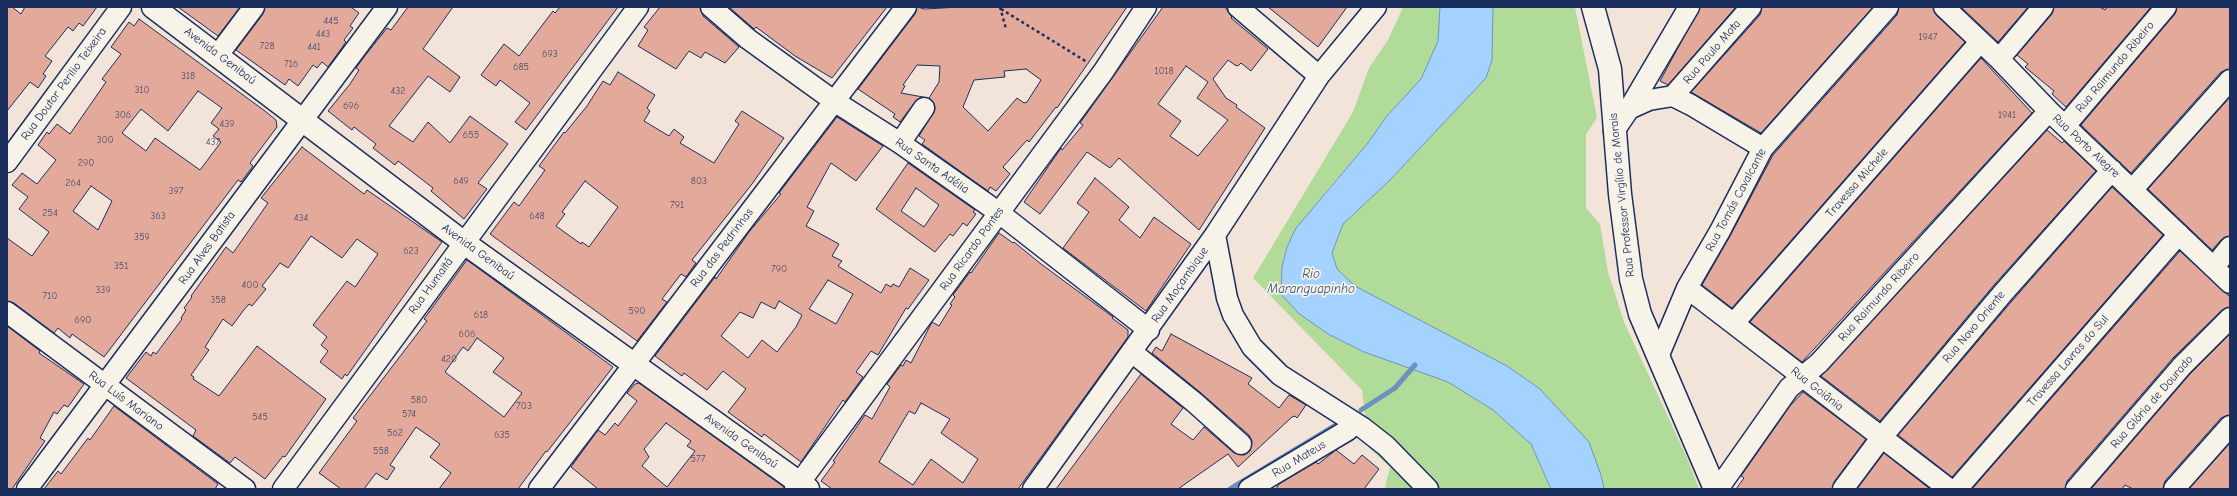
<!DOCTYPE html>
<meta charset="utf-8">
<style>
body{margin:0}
#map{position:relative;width:2237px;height:496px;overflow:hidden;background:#f3e4d9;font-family:"Comic Neue",sans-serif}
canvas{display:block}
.frame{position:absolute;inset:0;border:8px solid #1b2f5e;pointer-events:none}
</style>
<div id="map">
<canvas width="2237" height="496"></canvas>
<div class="frame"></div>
</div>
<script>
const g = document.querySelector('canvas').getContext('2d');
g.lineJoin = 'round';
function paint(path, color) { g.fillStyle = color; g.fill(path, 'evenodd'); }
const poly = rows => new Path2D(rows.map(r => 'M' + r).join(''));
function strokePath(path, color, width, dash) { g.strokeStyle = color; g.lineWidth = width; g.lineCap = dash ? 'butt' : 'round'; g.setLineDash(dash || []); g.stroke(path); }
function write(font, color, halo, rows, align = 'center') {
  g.font = font + ' "Comic Neue",sans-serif'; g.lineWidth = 3.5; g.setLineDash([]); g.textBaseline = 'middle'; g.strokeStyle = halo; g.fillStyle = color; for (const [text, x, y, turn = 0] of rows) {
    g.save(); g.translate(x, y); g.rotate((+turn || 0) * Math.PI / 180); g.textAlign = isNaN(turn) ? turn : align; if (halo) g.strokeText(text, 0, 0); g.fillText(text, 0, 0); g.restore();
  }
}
paint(poly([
 [1403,7,1440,7,1438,41,1432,57,1421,79,1386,117,1368,143,1328,189,1287,247,1282,267,1281,294,1328,334,1364,352,1448,382,1493,410,1531,444,1551,489,1387,489,1385,487,1390,467,1369,448,1362,390,1253,278,1353,112,1369,68,1388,40],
 [1493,7,1575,7,1597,118,1586,134,1586,208,1600,224,1608,272,1624,322,1689,462,1699,489,1604,489,1601,475,1540,389,1507,366,1355,286,1337,270,1332,253,1343,224,1388,182,1486,78,1492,60]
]), '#b1db98');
const water = poly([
 [1440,7,1493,7,1492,60,1486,78,1388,182,1343,224,1332,253,1337,269,1355,286,1507,366,1540,389,1589,442,1601,475,1604,489,1551,489,1531,444,1493,410,1448,382,1364,352,1328,334,1298,313,1281,294,1282,267,1287,247,1296,228,1368,143,1386,117,1421,79,1438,41,1440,7]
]);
paint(water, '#a4d2ff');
strokePath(water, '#6d91bf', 1);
strokePath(poly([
 [1361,410,1395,388,1415,365],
 [1230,489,1336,425]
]), '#6d91bf', 5);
const building = poly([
 [7,7,12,7,21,14,25,7,97,7,83,26,79,23,73,31,68,27,45,56,52,61,43,74,46,76,38,88,30,82,7,111,7,7],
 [178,7,240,7,218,36,178,7],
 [265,7,351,7,359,13,350,26,353,28,344,40,346,42,328,67,322,62,317,68,313,65,298,86,289,79,285,85,236,50,263,14,265,7],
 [408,7,453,7,423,49,460,77,450,92,428,76,389,126,413,142,428,122,450,143,470,116,508,144,478,183,487,189,464,219,431,191,433,188,398,161,395,165,373,148,376,144,354,127,352,130,328,111,350,84,359,70,356,68,364,57,387,28,391,30,408,7],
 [560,7,618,7,526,130,515,122,530,103,500,80,496,86,481,75,504,44,519,56,553,11,555,13,560,7],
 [660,7,700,7,703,16,739,47,725,63,705,52,701,58,689,51,676,69,638,46,648,30,644,27,660,7],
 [729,7,887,7,832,78,795,56,756,27,754,29,729,7],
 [917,7,925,9,959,7,1127,7,1057,108,1056,107,1029,142,1027,140,1003,167,1010,174,996,191,990,187,988,191,922,144,925,140,919,136,935,109,934,103,929,98,939,82,940,66,917,65,903,85,905,86,901,93,923,97,915,102,900,122,893,117,895,114,858,89,915,14,917,7],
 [1026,69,1041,80,1027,102,1024,103,1017,98,988,131,963,107,974,80,1005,77,1004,71,1026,69],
 [1163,7,1225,7,1232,17,1231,18,1268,49,1251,71,1241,63,1238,66,1235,65,1228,60,1213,79,1226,98,1237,105,1236,107,1265,128,1199,230,1119,158,1110,168,1087,152,1040,214,1024,202,1061,148,1062,150,1083,125,1080,123,1163,7],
 [1186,66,1208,82,1197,98,1228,120,1198,156,1170,136,1181,121,1158,104,1186,66],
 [1268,7,1347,7,1318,47,1268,7],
 [1700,7,1736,7,1668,85,1660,81,1700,7],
 [1762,7,1873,7,1761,133,1691,92,1760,15,1762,7],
 [1899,7,1933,7,1936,15,1965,42,1732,308,1702,285,1730,236,1773,155,1897,15,1899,7],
 [1961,7,2028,7,1998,42,1961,7],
 [2054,7,2100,7,2105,10,2107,7,2151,7,2066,107,2052,94,2054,91,2025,67,2028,64,2017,55,2052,14,2054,7],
 [2177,7,2230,7,2230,69,2221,72,2131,173,2081,125,2175,14,2177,7],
 [139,19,265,111,276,120,277,127,250,163,253,166,241,182,238,180,104,357,72,334,70,338,58,328,54,333,14,303,7,301,7,238,32,256,49,232,19,209,28,197,12,185,22,173,37,184,56,160,38,145,47,132,49,134,57,124,70,134,106,82,102,79,121,54,111,47,129,22,134,26,139,19],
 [198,91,222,108,211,123,219,129,213,136,221,142,200,170,155,138,146,151,122,133,141,109,168,131,198,91],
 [91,186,112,201,98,230,73,211,91,186],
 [1981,58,2032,113,1802,362,1750,322,1981,58],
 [618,72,655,95,647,108,650,111,644,121,669,136,674,129,684,137,680,143,714,163,739,124,735,121,742,111,784,138,752,184,692,260,696,263,686,277,681,274,662,299,667,302,637,341,490,234,514,202,519,206,545,170,539,166,564,132,565,133,587,106,603,81,610,85,618,72],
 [585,181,618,207,589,247,582,242,581,244,556,226,565,214,562,212,585,181],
 [2230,97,2230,236,2221,240,2212,250,2148,189,2230,97],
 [837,117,883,146,856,181,831,163,807,207,814,211,806,226,839,244,832,256,842,261,838,266,881,293,886,284,891,287,893,284,899,287,910,268,929,280,908,309,906,308,878,355,871,351,856,372,863,377,845,402,843,400,801,462,764,434,762,437,728,412,746,389,723,371,707,390,684,373,682,376,655,356,715,277,716,279,749,232,781,194,779,193,837,117],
 [828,280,853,294,836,324,809,309,828,280],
 [779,301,802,315,796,327,777,352,762,340,748,358,721,336,740,312,753,318,761,302,775,309,779,301],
 [2047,130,2062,143,2064,141,2096,171,1994,285,1880,421,1821,376,2047,130],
 [302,147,364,194,367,190,442,242,347,376,345,374,342,379,320,362,328,351,321,345,327,337,313,325,347,281,355,287,378,254,357,239,342,258,311,236,288,268,280,263,262,286,266,289,252,306,249,304,243,311,232,326,223,319,205,347,209,350,191,375,194,377,193,379,219,396,257,346,326,399,285,457,283,456,265,479,235,457,230,463,193,436,196,430,126,378,146,352,151,356,153,352,156,354,182,319,181,318,186,310,184,308,192,297,191,296,226,247,233,253,268,203,261,198,302,147],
 [908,163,975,210,973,212,976,214,967,226,963,223,953,236,950,234,935,252,876,209,908,163],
 [916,188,939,205,924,227,901,211,916,188],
 [1095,178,1129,207,1119,220,1140,238,1154,217,1191,244,1146,311,1063,248,1089,212,1077,203,1095,178],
 [2112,187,2163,235,1952,477,1898,435,2012,301,2112,187],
 [999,233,1013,243,1014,242,1041,264,1113,317,1112,318,1128,330,1128,337,1018,489,832,489,821,481,835,462,833,461,865,415,872,419,890,387,887,384,901,365,903,366,906,360,911,363,932,322,939,326,952,305,950,304,955,297,953,295,970,272,971,273,999,233],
 [921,403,950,419,941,433,978,459,963,483,931,459,913,485,879,462,909,411,915,414,921,403],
 [2180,251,2230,297,2230,307,2222,310,2173,358,2067,481,2065,489,1972,489,2180,251],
 [467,260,613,367,547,452,546,451,518,489,439,489,451,473,430,457,440,444,416,427,390,465,395,468,387,480,376,473,364,489,341,489,319,473,357,421,353,418,427,321,424,319,467,260],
 [477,338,504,358,493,372,522,393,504,417,445,372,463,347,468,351,477,338],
 [7,326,40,351,39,353,84,384,68,407,64,405,57,414,54,412,40,438,45,441,12,489,7,489,7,326],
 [1171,334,1252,378,1248,384,1279,408,1289,395,1306,405,1297,418,1295,416,1292,417,1238,467,1228,454,1178,489,1056,489,1141,374,1183,408,1171,424,1193,440,1204,427,1234,453,1244,455,1250,451,1252,441,1249,435,1201,393,1152,353,1156,347,1162,351,1171,334],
 [2230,334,2230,415,2221,418,2165,481,2163,489,2133,489,2125,485,2122,489,2091,489,2190,374,2230,334],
 [639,383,784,487,784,489,598,489,571,467,598,430,605,435,615,423,618,426,637,401,627,393,635,384,639,383],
 [666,423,691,441,687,446,695,451,667,487,642,466,649,457,644,449,666,423],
 [1803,392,1866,439,1834,482,1832,489,1736,489,1744,478,1741,476,1790,406,1803,392],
 [114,406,218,484,215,489,44,489,58,471,61,474,88,438,90,440,114,406],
 [2230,443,2230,489,2189,489,2230,443],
 [1336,450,1354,464,1362,455,1379,469,1364,489,1276,489,1279,484,1316,462,1318,464,1336,450],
 [1884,453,1930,489,1857,489,1884,453]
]);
paint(building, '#e3aa9b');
strokePath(building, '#1b2f5e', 1);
const street = poly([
 [711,7,748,39,834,101,900,143,998,212,1149,330],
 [1238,7,1319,76],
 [1944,7,1999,59,2049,111,2230,283],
 [218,55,254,7],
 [1999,59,2043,7],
 [1673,96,1751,7],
 [1629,109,1689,7],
 [2065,126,2166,7],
 [1614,131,1629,109,1649,100,1673,96,1691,105,1763,148],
 [900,143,924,108],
 [7,162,121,7],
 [2132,190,2230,80],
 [1215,235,1227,298,1233,315,1252,347,1280,375,1363,428,1386,446,1428,489],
 [2214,267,2230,247],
 [1687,288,1949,489],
 [7,312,245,489],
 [1734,323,1980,42],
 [1133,353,1194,402,1241,444],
 [1658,357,1687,288,1720,231,1763,148,1888,7],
 [27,489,387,7],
 [283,489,638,7],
 [539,489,906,7],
 [795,489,1103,72,1146,7],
 [1033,489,1215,235,1319,76,1376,7],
 [1249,489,1348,430],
 [1718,489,1789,388,1819,363,2049,111],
 [1843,489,1881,438,2003,293,2112,170],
 [1957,489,2179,234],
 [2076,489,2182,366,2230,318],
 [2174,489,2230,426]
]);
const secondary = poly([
 [1593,7,1610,69,1620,194,1631,279,1640,314,1715,489]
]);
const primary = poly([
 [153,7,463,242,808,489]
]);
strokePath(street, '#1b2f5e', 23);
strokePath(secondary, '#1b2f5e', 25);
strokePath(primary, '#1b2f5e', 25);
strokePath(poly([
 [1000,7,1006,29],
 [1001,9,1087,62]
]), '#1b2f5e', 2.5, [3, 3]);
strokePath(street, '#f7f3e8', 20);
strokePath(secondary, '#f7f3e8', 22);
strokePath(primary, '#f7f3e8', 22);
write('10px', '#4d4e6d', null, [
 ["445",331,21],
 ["443",323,34],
 ["1947",1928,37],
 ["728",267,46],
 ["441",314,47],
 ["693",550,54],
 ["716",291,64],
 ["685",521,67],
 ["1018",1164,71],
 ["318",188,76],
 ["310",142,90],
 ["432",398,91],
 ["696",351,106],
 ["306",123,115],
 ["1941",2007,115],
 ["439",227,124],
 ["655",471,135],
 ["300",105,140],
 ["437",213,142],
 ["290",86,163],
 ["649",461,181],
 ["803",699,181],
 ["264",73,183],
 ["397",176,191],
 ["791",677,205],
 ["254",50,213],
 ["363",158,216],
 ["648",537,216],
 ["434",301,218],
 ["359",142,237],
 ["623",411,251],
 ["351",121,266],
 ["790",779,269],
 ["400",250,285],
 ["339",103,290],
 ["710",50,296],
 ["358",218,300],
 ["590",637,311],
 ["618",481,315],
 ["690",83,320],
 ["606",467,334],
 ["420",449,359],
 ["580",419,400],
 ["703",524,406],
 ["574",409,414],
 ["545",260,417],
 ["562",395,433],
 ["635",502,435],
 ["558",381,451],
 ["577",698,459]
]);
write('12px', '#1b2f5e', '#f7f3e8', [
 ["Rua Paulo Mota",1712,52,-49],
 ["Avenida Genibaú",220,56,37],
 ["Rua Raimundo Ribeiro",2115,67,-50],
 ["Rua Doutor Perilio Teixeira",64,84,-54],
 ["Rua Porto Alegre",2086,146,43],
 ["Rua Santa Adélia",932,166,35],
 ["Travessa Michele",1857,183,-49],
 ["Rua Professor Virgílio de Morais",1622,195,-96],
 ["Rua Tomás Cavalcante",1736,200,-62],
 ["Rua Alves Batista",207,248,-54],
 ["Rua das Pedrinhas",722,248,-53],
 ["Rua Ricardo Pontes",972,249,-54],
 ["Avenida Genibaú",478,252,36],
 ["Rua Moçambique",1180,285,-55],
 ["Rua Humaitá",431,286,-54],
 ["Rua Raimundo Ribeiro",1879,297,-48],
 ["Rua Novo Oriente",1974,327,-50],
 ["Travessa Lavras do Sul",2068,361,-49],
 ["Rua Goiânia",1817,389,38],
 ["Rua Luís Mariano",126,401,37],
 ["Rua Glória de Dourado",2152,402,-49],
 ["Avenida Genibaú",741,441,35],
 ["Rua Mateus",1299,459,-31]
]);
write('italic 13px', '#36507e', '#f7f3e8', [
 ["Rio",1311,274],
 ["Maranguapinho",1311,289]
]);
</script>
